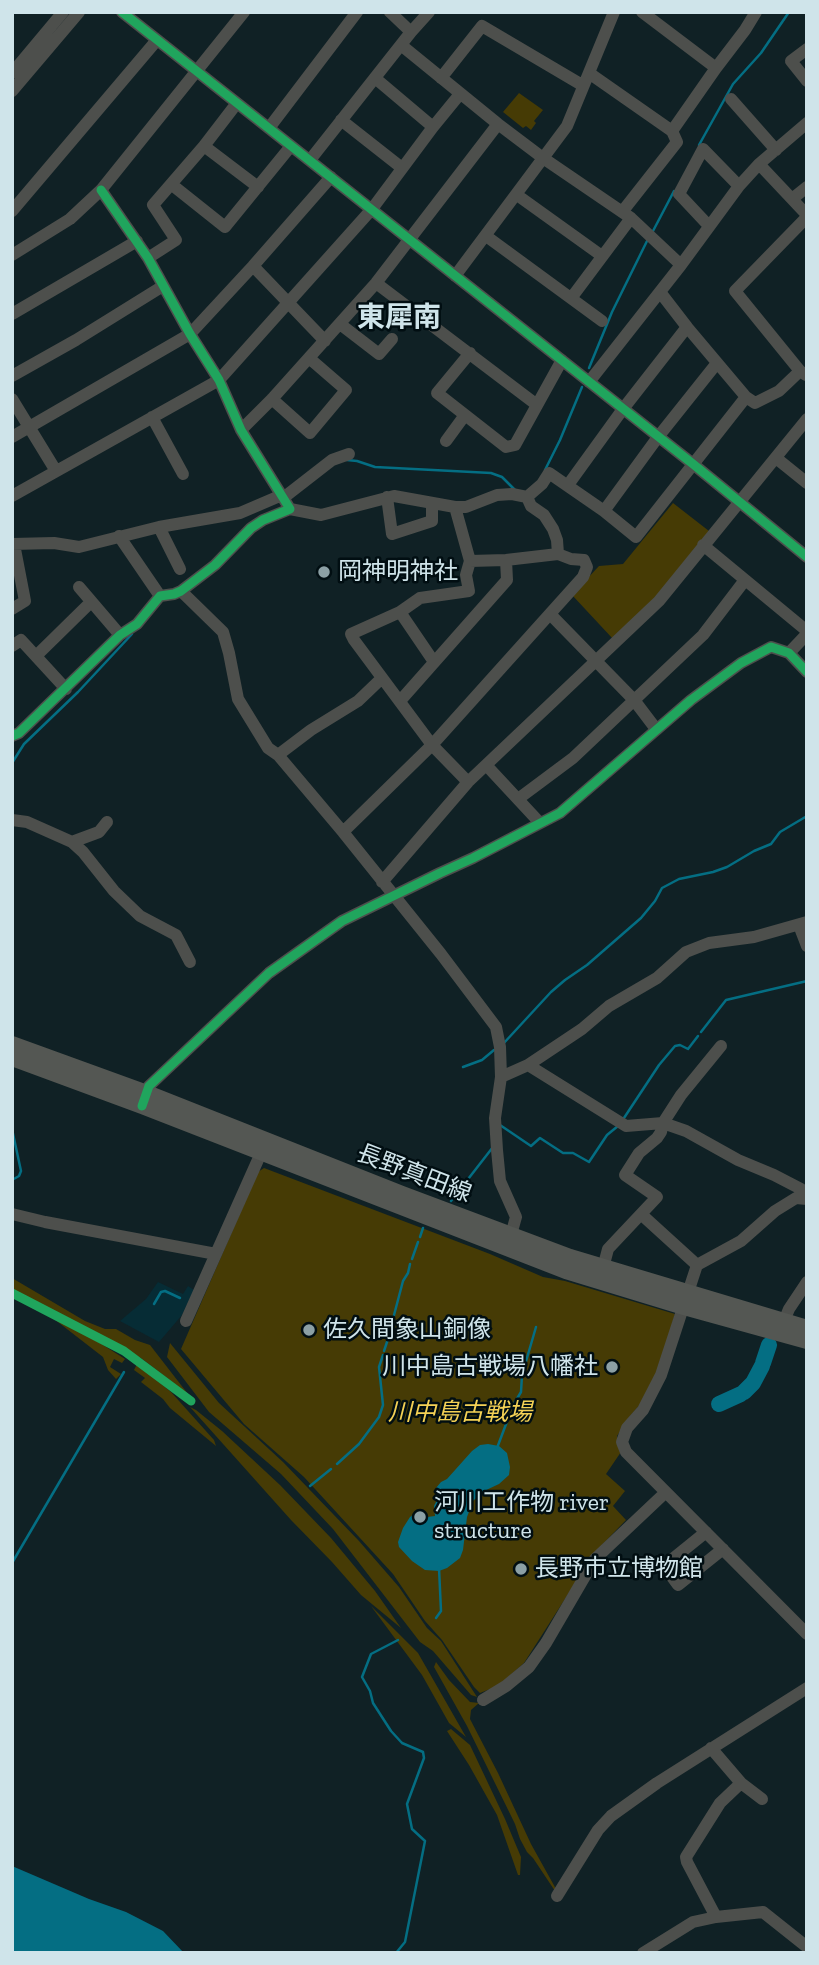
<!DOCTYPE html>
<meta charset="utf-8">
<style>
body{margin:0}
#map{position:relative;width:819px;height:1965px;overflow:hidden;background:#102125;font-family:"Zilla Slab",serif}
canvas{display:block}
.frame{position:absolute;inset:0;border:14px solid #cfe4ea;pointer-events:none}
</style>
<div id="map">
<canvas width="819" height="1965"></canvas>
<div class="frame"></div>
</div>
<script>
const g = document.querySelector('canvas').getContext('2d');
g.lineJoin = 'round';
function paint(path, color) { g.fillStyle = color; g.fill(path, 'evenodd'); }
const poly = rows => new Path2D(rows.map(r => 'M' + r).join(''));
function strokePath(path, color, width, dash) { g.strokeStyle = color; g.lineWidth = width; g.lineCap = dash ? 'butt' : 'round'; g.setLineDash(dash || []); g.stroke(path); }
function write(font, color, halo, rows, align = 'center') {
  g.font = font + ' "Zilla Slab","Noto Sans JP",serif'; g.lineWidth = 5; g.setLineDash([]); g.textBaseline = 'middle'; g.strokeStyle = halo; g.fillStyle = color; for (const [text, x, y, turn = 0] of rows) {
    g.save(); g.translate(x, y); g.rotate((+turn || 0) * Math.PI / 180); g.textAlign = isNaN(turn) ? turn : align; if (halo) g.strokeText(text, 0, 0); g.fillText(text, 0, 0); g.restore();
  }
}
paint(poly([
 [158,1282,183,1294,188,1286,194,1290,182,1315,159,1342,120,1321,146,1299]
]), '#062c35');
paint(poly([
 [519,93,543,110,534,121,536,123,531,130,526,126,523,128,503,112],
 [673,503,709,531,652,604,613,639,572,595,599,566,623,564],
 [264,1168,490,1254,543,1277,565,1281,675,1314,656,1380,644,1400,630,1416,617,1436,621,1452,606,1474,625,1491,613,1506,626,1520,595,1552,524,1663,498,1686,480,1693,474,1687,442,1640,425,1621,393,1574,304,1477,244,1424,181,1349,258,1172],
 [12,1278,85,1321,105,1329,116,1329,135,1340,150,1345,188,1394,141,1358,12,1290],
 [45,1312,92,1338,125,1359,122,1363,114,1359,110,1367,121,1374,116,1379,108,1370,103,1357],
 [170,1343,219,1403,283,1462,359,1541,399,1587,427,1628,441,1641,477,1697,471,1695,433,1651,420,1642,333,1529,281,1474,209,1412,167,1357],
 [137,1364,171,1392,214,1440,216,1446,170,1408,163,1399,141,1382,145,1378,134,1370],
 [190,1407,196,1410,222,1431,280,1485,331,1538,375,1591,401,1628,361,1595,332,1562,291,1520],
 [371,1606,418,1653,466,1737,449,1723,422,1675],
 [436,1662,449,1680,470,1702,479,1703,471,1710,470,1719,498,1773,531,1844,556,1889,555,1891,533,1858,527,1852,520,1839,515,1824,467,1726,434,1667],
 [451,1729,470,1745,505,1819,521,1857,520,1875,518,1875,497,1815,469,1765,447,1731]
]), '#463b05');
paint(poly([
 [488,1444,499,1446,507,1453,510,1467,509,1475,499,1484,482,1492,473,1501,467,1517,463,1550,460,1558,447,1568,439,1571,425,1570,412,1561,399,1547,398,1542,403,1528,410,1517,418,1511,419,1518,435,1516,434,1506,438,1498,436,1488,441,1482,447,1479,472,1451,480,1445],
 [12,1866,89,1899,126,1912,163,1931,184,1953,12,1953]
]), '#046e83');
strokePath(poly([
 [699,145,733,84,761,53,789,12],
 [653,231,674,191],
 [589,368,612,312,648,239],
 [347,460,357,461,375,467,491,473,502,477,515,490],
 [545,470,560,440,582,387],
 [12,763,24,744,78,692,132,634],
 [701,1032,726,1000,807,981],
 [503,1044,551,992,565,980,587,965,641,918,655,901,662,888,679,879,713,872,727,867,754,851,771,844,780,832,807,816],
 [463,1067,482,1060,494,1050],
 [622,1121,659,1065,675,1046,680,1045,688,1049,698,1036],
 [500,1125,531,1146,540,1138,563,1153,573,1153,589,1162,607,1135,618,1126],
 [12,1129,21,1171,19,1176,12,1180],
 [451,1201,493,1147],
 [420,1237,423,1228],
 [412,1259,418,1242],
 [154,1304,161,1292,165,1291,180,1298],
 [389,1334,403,1281,408,1273,410,1264],
 [384,1351,388,1339],
 [512,1407,521,1392,522,1375,536,1327],
 [497,1448,508,1419],
 [337,1464,359,1444,379,1417,383,1405,379,1367,383,1355],
 [310,1486,331,1469],
 [12,1563,124,1372],
 [436,1618,441,1611,439,1568],
 [396,1953,405,1942,425,1841,412,1829,407,1804,424,1758,423,1752,402,1743,391,1731,373,1703,370,1691,362,1677,371,1654,398,1640]
]), '#046e83', 2.5);
strokePath(poly([
 [763,1363,769,1345],
 [744,1392,753,1383,762,1366],
 [719,1404,741,1394]
]), '#046e83', 16);
strokePath(poly([
 [122,12,693,464,807,557],
 [390,12,411,32],
 [642,12,716,68],
 [401,45,498,124,543,158,631,218,681,265],
 [807,49,791,61,807,81],
 [12,73,63,12],
 [589,73,672,131,677,142,622,212],
 [375,78,433,127],
 [441,78,482,26,582,85],
 [12,91,79,12],
 [731,99,776,150],
 [341,120,402,168],
 [269,128,357,12],
 [672,131,716,68,745,30,756,12],
 [204,146,258,187],
 [310,160,411,32,429,12],
 [759,164,807,215],
 [171,184,225,227,291,146],
 [517,195,602,256],
 [792,199,807,187],
 [12,211,157,40],
 [709,226,679,194,703,149,739,186],
 [486,236,602,321],
 [12,255,70,219,101,190,244,12],
 [148,258,176,240,153,205,204,146,237,103],
 [253,266,325,341],
 [455,276,567,126,614,12],
 [376,283,537,405],
 [660,292,687,327],
 [572,297,631,218],
 [12,314,137,241],
 [340,324,379,354,392,339],
 [470,353,437,393,506,447,515,445,562,360],
 [806,375,800,371,735,291,807,217],
 [12,376,76,340,163,286],
 [589,382,681,265,739,186,759,164,807,123],
 [12,399,56,471],
 [272,399,310,433,346,390,309,358],
 [152,417,183,474],
 [241,430,272,399,376,283,498,124],
 [12,437,190,334,253,266,331,177],
 [446,441,465,415],
 [776,458,807,483],
 [568,485,623,409,687,327,746,397,755,403,779,391,800,371],
 [12,496,219,380,372,209,433,127,460,94],
 [387,497,392,534,432,521,432,503],
 [527,497,542,484,549,473,604,511,636,537,746,397],
 [455,507,470,561],
 [290,509,321,515,394,496,455,507,466,507,497,495,512,494,527,497,531,506,544,515,553,529,557,540,558,554,571,559,584,560,587,567,583,577,432,745,343,832],
 [604,511,658,437,717,363],
 [159,527,180,569],
 [119,536,160,596],
 [12,544,54,543,79,547,159,527,240,513,282,495,287,495,332,460,349,454],
 [703,545,807,631],
 [79,587,120,635],
 [181,591,223,632,229,653,238,699,268,748,278,755],
 [12,609,25,601,14,544],
 [400,612,420,598,469,591,466,575,470,561,506,560,558,554],
 [550,614,634,700,656,729],
 [12,646,21,640,66,689],
 [789,653,807,634],
 [36,656,91,602],
 [434,662,400,612,351,634,354,640,432,745,468,782],
 [382,678,358,701,311,730,278,755,343,832,441,954,496,1027,500,1047,501,1077,495,1118,497,1150,500,1181,516,1217,509,1242],
 [400,701,507,580,506,560],
 [12,736,19,733,120,635,137,624,160,596,174,594,181,591,215,565,251,528,263,520,290,509,241,430,219,380,190,334,148,258,101,190],
 [487,766,540,823],
 [518,799,573,758,703,635,745,580],
 [12,820,27,822,72,842,83,852,114,891,140,916,176,935,190,962],
 [72,842,99,832,107,822],
 [382,882,468,782,659,601,807,419],
 [799,925,807,946],
 [528,1065,626,1126,663,1123,686,1131,738,1160,774,1175,801,1189,807,1195],
 [501,1077,528,1065,582,1029,609,1006,657,978,686,952,709,943,754,937,807,922],
 [144,1099,149,1086,269,973,342,921,440,873,473,858,560,813,691,700,741,663,771,647,789,653,807,672],
 [807,1199,796,1198,775,1211,741,1241,697,1265,661,1375,643,1410,627,1428,622,1442,626,1452,807,1634],
 [12,1214,45,1222,216,1254],
 [642,1215,697,1265],
 [603,1268,608,1249,657,1197,625,1175,639,1153,657,1138,661,1132,663,1123,681,1095,721,1046],
 [186,1321,261,1153],
 [784,1321,789,1309,807,1282],
 [706,1532,664,1566,678,1585,723,1549],
 [483,1700,506,1686,529,1667,546,1643,595,1559,666,1492],
 [711,1748,741,1783,762,1799],
 [557,1896,598,1830,611,1816,657,1783,807,1688],
 [716,1917,687,1862,686,1857,720,1803,741,1783],
 [643,1953,693,1922,716,1917,763,1912,807,1947]
]), '#4d4f4c', 12);
strokePath(poly([
 [12,1044,147,1093,402,1194,570,1257,807,1328],
 [12,1058,142,1106,566,1271,684,1307,807,1341]
]), '#545753', 16);
strokePath(poly([
 [122,12,693,464,807,557],
 [12,736,19,733,120,635,137,624,160,596,174,594,181,591,215,565,251,528,263,520,290,509,241,430,219,380,190,334,148,258,101,190],
 [142,1106,149,1086,269,973,342,921,440,873,473,858,560,813,691,700,741,663,771,647,789,653,807,672],
 [12,1293,124,1351,191,1401]
]), '#20a55d', 9);
for (const [x, y, r, color] of [
 [324,572,7,"#8ca0a5"],
 [309,1330,7,"#8ca0a5"],
 [612,1367,7,"#8ca0a5"],
 [420,1517,7,"#8ca0a5"],
 [521,1569,7,"#8ca0a5"]
]) { const dot = new Path2D(); dot.arc(x, y, r, 0, 2 * Math.PI); g.fillStyle = color; g.fill(dot); strokePath(dot, '#010e12', 2.5); }
write('24px', '#cfe4ea', '#010e12', [
 ["岡神明神社",338,572],
 ["佐久間象山銅像",323,1330],
 ["川中島古戦場八幡社",598,1367,"right"],
 ["河川工作物 river",434,1503],
 ["structure",434,1531],
 ["長野市立博物館",535,1569]
], 'left');
write('24px', '#cfe4ea', '#010e12', [
 ["長野真田線",414,1174,21]
]);
write('italic 24px', '#f4d155', '#010e12', [
 ["川中島古戦場",460,1413]
]);
write('bold 28px', '#cfe4ea', '#010e12', [
 ["東犀南",399,318]
]);
</script>
